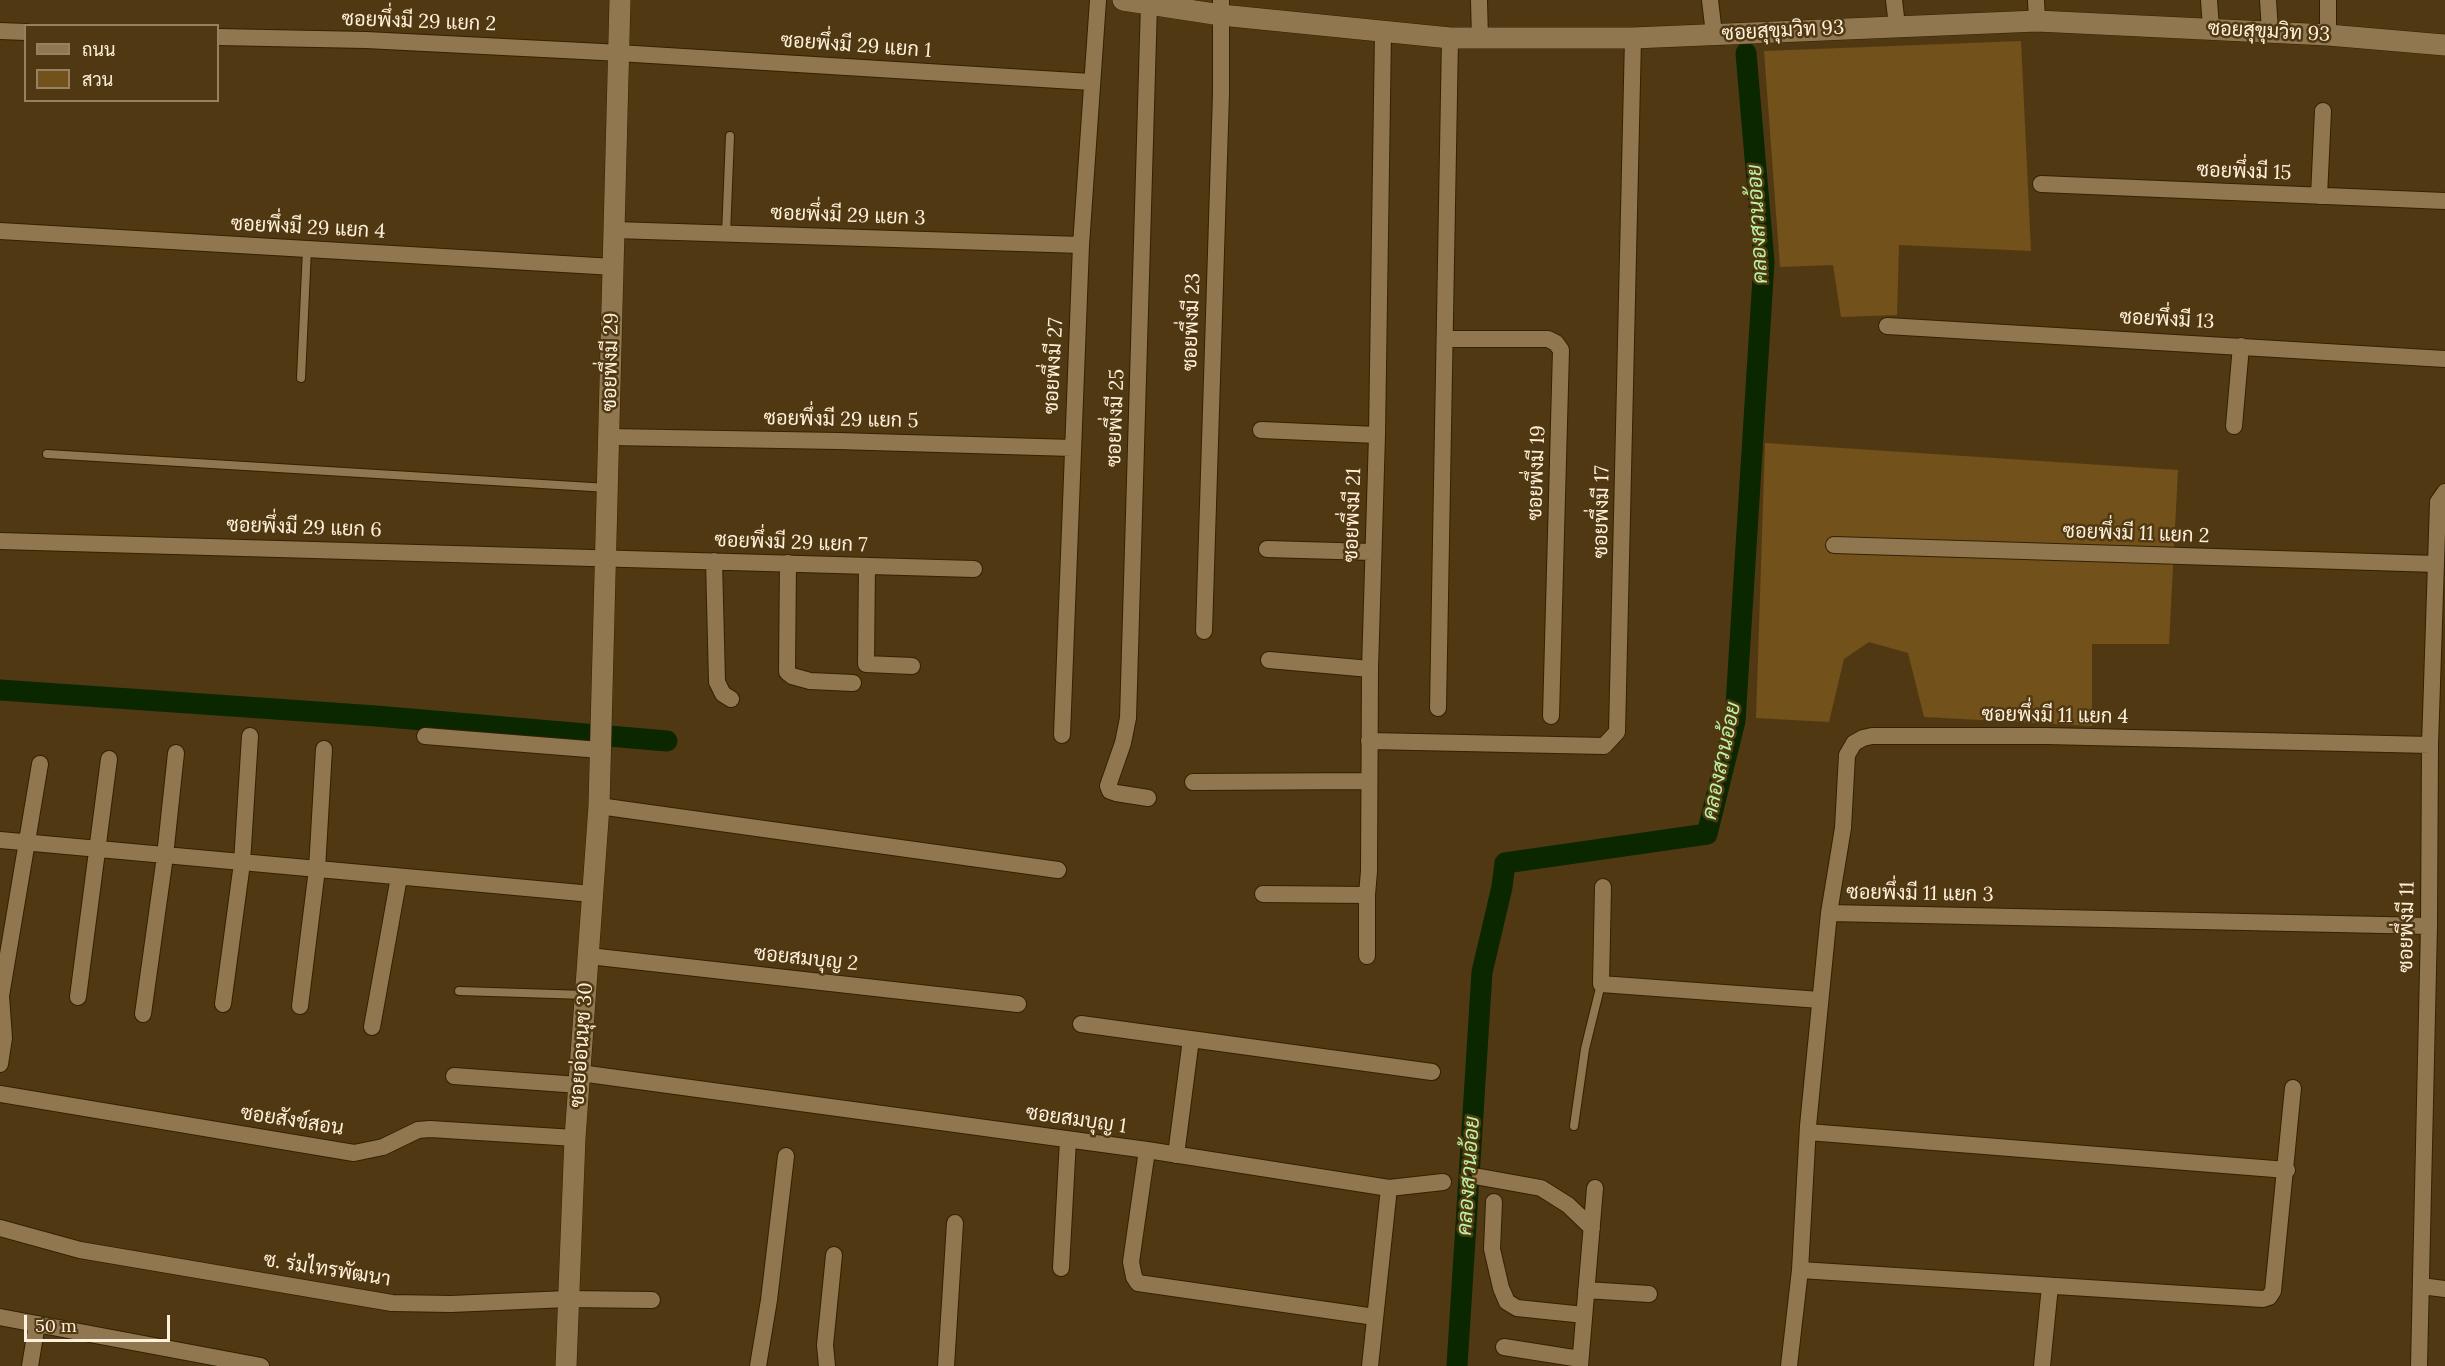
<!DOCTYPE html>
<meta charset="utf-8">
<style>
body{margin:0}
#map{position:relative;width:2445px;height:1366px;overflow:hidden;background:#503912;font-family:Lora,Sarabun,serif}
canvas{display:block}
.legend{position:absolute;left:24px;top:24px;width:195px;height:78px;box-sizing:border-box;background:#503912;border:2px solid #968262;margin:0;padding:8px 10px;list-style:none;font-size:18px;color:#fef0db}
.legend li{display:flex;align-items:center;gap:12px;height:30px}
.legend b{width:30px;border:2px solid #968262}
.scale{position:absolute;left:24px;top:1315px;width:146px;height:27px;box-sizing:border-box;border:3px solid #fef0db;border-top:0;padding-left:8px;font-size:18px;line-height:21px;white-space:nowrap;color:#fef0db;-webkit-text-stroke:4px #503912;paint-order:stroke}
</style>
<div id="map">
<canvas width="2445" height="1366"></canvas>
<ul class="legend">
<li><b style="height:8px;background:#917750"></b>ถนน</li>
<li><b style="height:16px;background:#72511a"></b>สวน</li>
</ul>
<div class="scale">50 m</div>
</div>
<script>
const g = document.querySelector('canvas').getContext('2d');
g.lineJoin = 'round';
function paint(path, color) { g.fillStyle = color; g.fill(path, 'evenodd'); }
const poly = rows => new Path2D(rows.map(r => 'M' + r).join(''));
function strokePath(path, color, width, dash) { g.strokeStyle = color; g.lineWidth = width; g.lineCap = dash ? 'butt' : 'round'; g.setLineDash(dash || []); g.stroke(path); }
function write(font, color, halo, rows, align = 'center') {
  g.font = font + ' Lora,Sarabun,serif'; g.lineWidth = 5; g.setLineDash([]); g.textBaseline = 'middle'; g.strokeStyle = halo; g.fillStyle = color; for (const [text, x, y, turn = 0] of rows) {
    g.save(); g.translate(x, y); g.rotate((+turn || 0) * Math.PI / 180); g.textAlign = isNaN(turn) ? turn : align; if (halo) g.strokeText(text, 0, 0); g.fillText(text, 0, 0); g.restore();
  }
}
paint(poly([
 [2021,41,2031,251,1899,245,1897,315,1841,317,1833,265,1780,267,1764,51],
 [1765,443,2178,470,2169,644,2092,644,2092,726,1924,717,1908,653,1869,642,1844,659,1829,722,1756,718]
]), '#72511a');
strokePath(poly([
 [0,690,376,716,667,741],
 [1457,1366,1482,972,1502,887,1505,863,1707,834,1735,721,1764,262,1746,53]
]), '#0b2700', 21);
const service = poly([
 [726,234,730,136],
 [301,378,307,249],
 [47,454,608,488],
 [459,991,586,995],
 [1574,1126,1585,1049,1601,984]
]);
const minor = poly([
 [1479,0,1480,39],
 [1710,0,1714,34],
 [1894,0,1897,26],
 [2036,0,2037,21],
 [2209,0,2211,28],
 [2268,0,2270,31],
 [0,31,26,32],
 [2328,35,2328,0],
 [218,37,366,40,602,52,1091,82],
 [2041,184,2445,201],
 [2319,196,2323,111],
 [615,230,1081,245],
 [0,231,614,267],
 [1887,326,2445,359],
 [1446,339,1548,339,1556,343,1561,350,1551,716],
 [2234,426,2241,346],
 [1261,430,1377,435],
 [610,437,838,441,1072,448],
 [0,541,974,569],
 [1834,545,2436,564],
 [1267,549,1372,552],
 [714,561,717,682,723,694,731,699],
 [788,563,787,672,792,676,810,681,853,683],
 [867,566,866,664,912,666],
 [1204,631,1221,94,1221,0],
 [1269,660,1370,669],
 [1438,708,1450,38],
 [1062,735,1081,245,1098,0],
 [425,736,600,750],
 [1369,741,1604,746,1617,732,1633,38],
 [1193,782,1368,781],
 [1148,798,1116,793,1110,791,1108,786,1123,743,1128,718,1149,4],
 [599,806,1058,870],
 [0,840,592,894],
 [1603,887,1601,984,1820,1000],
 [1263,894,1367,895,1369,871,1370,669,1377,435,1383,32],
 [1829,913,1843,828,1847,755,1854,743,1863,738,1872,736,2047,736,2430,745],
 [589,956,1018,1004],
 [1367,956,1367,895],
 [78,997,109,759],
 [223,1004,242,863,250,736],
 [300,1006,317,869,324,749],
 [143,1014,165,856,176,753],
 [1081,1024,1432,1072],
 [372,1027,399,877],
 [0,1064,4,1038,1,996,40,764],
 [580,1073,1147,1150,1389,1188,1370,1366],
 [454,1076,579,1085],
 [0,1094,354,1153,383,1147,418,1130,430,1129,575,1138],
 [1808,1132,2287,1170],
 [1147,1150,1131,1262,1134,1277,1138,1283,1375,1317],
 [1176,1155,1191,1039],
 [1480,1177,1541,1188,1568,1205,1592,1228],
 [1389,1188,1443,1182],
 [1494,1202,1492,1249,1501,1288,1507,1302,1517,1308,1584,1315],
 [0,1228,80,1250,392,1303,451,1304,568,1299,652,1300],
 [1061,1268,1068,1140],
 [1800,1270,2263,1299,2269,1297,2273,1291,2293,1088],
 [2421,1286,2445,1289],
 [1586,1290,1649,1294],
 [0,1317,261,1366],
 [1504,1347,1580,1359],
 [30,1366,37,1324],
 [758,1366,769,1300,786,1156],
 [827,1366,825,1345,834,1255],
 [946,1366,955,1223],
 [1580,1366,1595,1188],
 [1789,1366,1800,1270,1808,1126,1829,913,2429,926],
 [2042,1366,2050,1286],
 [2419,1366,2429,926,2430,745,2438,502,2445,492]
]);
const tertiary = poly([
 [1123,0,1221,15,1450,38,1633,38,2037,21,2328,35,2445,45],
 [566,1366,575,1138,599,806,620,0]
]);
strokePath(service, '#322104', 10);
strokePath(minor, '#322104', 18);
strokePath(tertiary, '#322104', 22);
strokePath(service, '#917750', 8);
strokePath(minor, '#917750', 16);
strokePath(tertiary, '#917750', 21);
write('20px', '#fef0db', '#503912', [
 ["ซอยพึ่งมี 29 แยก 2",419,22,2],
 ["ซอยสุขุมวิท 93",1783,31,-3],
 ["ซอยสุขุมวิท 93",2269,32,3],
 ["ซอยพึ่งมี 29 แยก 1",856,46,4],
 ["ซอยพึ่งมี 15",2244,172,2],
 ["ซอยพึ่งมี 29 แยก 3",848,216,2],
 ["ซอยพึ่งมี 29 แยก 4",308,228,3],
 ["ซอยพึ่งมี 13",2167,320,3],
 ["ซอยพึ่งมี 23",1192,322,-88],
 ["ซอยพึ่งมี 29",611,362,-89],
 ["ซอยพึ่งมี 27",1054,366,-87],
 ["ซอยพึ่งมี 25",1116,418,-88],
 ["ซอยพึ่งมี 29 แยก 5",841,420,1],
 ["ซอยพึ่งมี 19",1537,473,-88],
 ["ซอยพึ่งมี 17",1602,512,-89],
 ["ซอยพึ่งมี 21",1353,515,-88],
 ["ซอยพึ่งมี 29 แยก 6",304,528,2],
 ["ซอยพึ่งมี 11 แยก 2",2136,534,2],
 ["ซอยพึ่งมี 29 แยก 7",791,543,2],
 ["ซอยพึ่งมี 11 แยก 4",2055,716,1],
 ["ซอยพึ่งมี 11 แยก 3",1920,894,1],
 ["ซอยพึ่งมี 11",2407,927,-89],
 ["ซอยสมบุญ 2",806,959,6],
 ["ซอยอ่อนนุช 30",582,1045,-86],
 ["ซอยสมบุญ 1",1076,1120,8],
 ["ซอยสังข์สอน",292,1121,9],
 ["ซ. ร่มไทรพัฒนา",327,1270,9]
]);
write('italic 21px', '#baf4a2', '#503912', [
 ["คลองสวนอ้อย",1758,224,-93],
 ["คลองสวนอ้อย",1722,761,-78],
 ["คลองสวนอ้อย",1469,1176,-86]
]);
</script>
